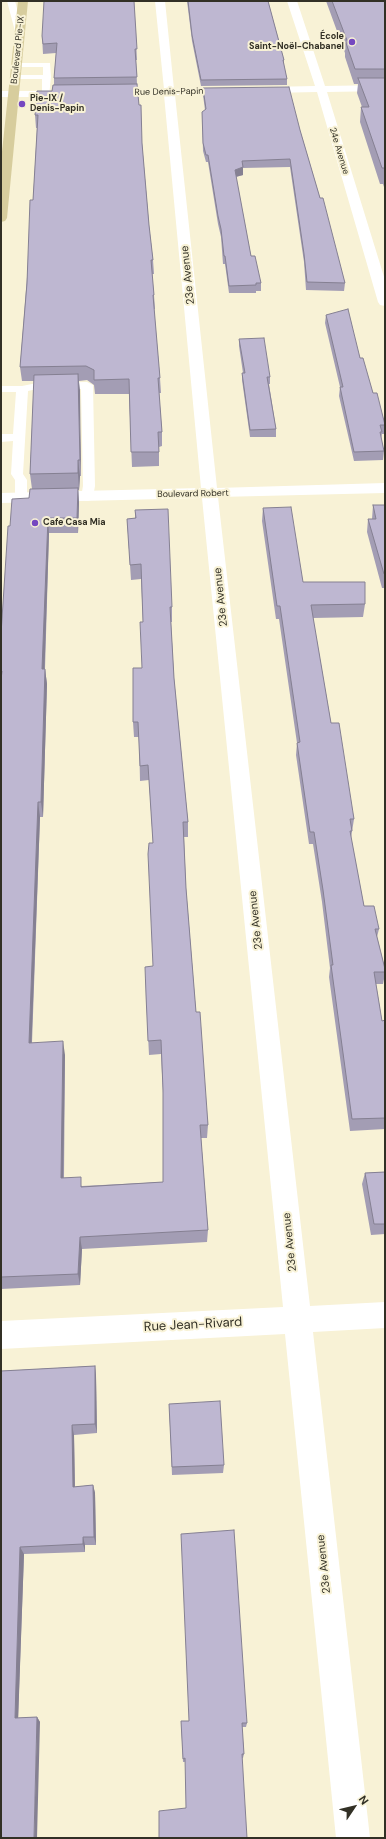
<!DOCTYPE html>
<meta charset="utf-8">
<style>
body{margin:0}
#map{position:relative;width:386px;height:1839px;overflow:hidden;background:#f8f2d6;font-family:"DM Sans",sans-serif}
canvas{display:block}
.frame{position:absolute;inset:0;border:2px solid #323025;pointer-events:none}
.north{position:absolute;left:334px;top:1787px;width:40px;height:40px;-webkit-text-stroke:3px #f8f2d6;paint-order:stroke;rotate:55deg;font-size:11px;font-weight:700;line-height:16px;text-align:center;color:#323025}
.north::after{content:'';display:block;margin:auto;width:14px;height:18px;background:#323025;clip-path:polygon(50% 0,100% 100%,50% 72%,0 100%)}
</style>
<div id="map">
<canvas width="386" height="1839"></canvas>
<div class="frame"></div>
<div class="north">N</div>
</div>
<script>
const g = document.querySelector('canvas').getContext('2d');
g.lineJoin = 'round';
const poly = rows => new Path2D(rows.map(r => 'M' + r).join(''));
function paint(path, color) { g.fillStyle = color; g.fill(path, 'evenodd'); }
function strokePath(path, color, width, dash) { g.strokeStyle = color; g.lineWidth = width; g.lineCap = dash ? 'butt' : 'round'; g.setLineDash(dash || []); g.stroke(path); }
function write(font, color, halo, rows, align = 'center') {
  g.font = font + ' "DM Sans",sans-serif'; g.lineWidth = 4; g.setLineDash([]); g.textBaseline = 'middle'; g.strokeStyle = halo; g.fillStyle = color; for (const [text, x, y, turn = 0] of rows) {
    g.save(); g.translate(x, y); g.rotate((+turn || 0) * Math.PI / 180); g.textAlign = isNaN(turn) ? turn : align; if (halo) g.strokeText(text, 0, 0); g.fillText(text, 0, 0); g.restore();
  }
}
paint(poly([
 [7,1,15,1,24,35,23,37,17,37,16,35,7,1],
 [14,63,50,63,51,77,49,96,43,96,42,94,42,79,15,79,11,77,15,75,43,75,43,67,17,67,13,65,14,63],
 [87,382,93,385,95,486,93,497,91,500,87,501,83,500,81,497,83,486,81,389,37,389,28,391,23,474,27,480,27,498,25,501,17,501,15,498,15,480,11,474,13,441,1,442,1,434,13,434,16,392,1,392,1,386,22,386,37,383,87,382]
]), '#fff');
paint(poly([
 [155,1,165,1,174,89,315,86,287,1,297,1,325,86,385,85,385,91,327,92,385,280,385,306,380,305,378,302,317,92,175,95,217,488,385,483,385,493,218,497,310,1306,385,1302,385,1328,313,1332,370,1838,336,1838,285,1334,1,1349,1,1321,283,1307,202,498,1,503,1,493,201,488,164,95,108,96,103,93,108,90,164,89,155,1],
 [1,91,66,91,71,94,66,97,1,97,1,91]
]), '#fff');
paint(poly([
 [18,1,28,1,7,218,5,221,1,222,1,161,18,1]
]), '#d7cd9d');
paint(poly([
 [134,1,137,60,136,60,137,84,149,225,153,260,154,274,152,274,154,295,155,309,154,309,160,378,161,393,159,393,162,432,162,446,159,447,159,466,132,467,129,394,95,394,94,385,87,380,79,381,81,476,80,476,79,490,78,490,79,503,78,533,49,533,45,669,47,684,43,817,40,817,32,1043,65,1055,64,1178,82,1186,163,1182,163,1094,161,1054,149,1055,146,995,153,966,153,843,149,780,140,781,139,737,134,737,133,722,142,668,143,622,141,579,131,580,127,519,135,518,135,510,172,607,172,622,171,622,174,678,188,822,188,837,184,837,186,888,196,1012,208,1125,207,1138,201,1138,208,1230,207,1242,82,1249,80,1285,1,1289,1,634,10,526,29,498,32,489,30,474,34,381,22,381,20,367,33,200,37,128,36,128,35,115,52,91,54,85,54,78,56,53,43,54,42,36],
 [187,1,268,1,284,60,284,66,287,79,287,85,201,86,192,41],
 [326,1,385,1,385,190,383,184,380,184,360,122,361,107,362,107,357,93,358,84,354,84,345,57,345,53],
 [203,88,300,130,345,283,344,291,306,290,304,262,290,167,243,168,243,175,236,177,251,256,261,283,261,291,256,291,256,293,229,293,225,264,223,264,221,237,218,224,208,162,206,162,203,151,202,112,205,110,203,95],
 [326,315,360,358,385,425,384,434,382,434,381,439,384,451,383,460,354,461,339,396,340,387,325,323],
 [239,339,270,377,270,384,269,384,276,429,276,437,250,437,242,380,242,373,243,373,239,346],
 [373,505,385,505,385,588,382,588,367,532,368,519,372,519],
 [263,508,303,582,365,604,363,617,313,618,331,723,354,819,351,838,364,906,379,929,377,937,385,969,385,974,383,984,376,984,382,1021,385,1020,385,1129,350,1131,329,977,330,968,322,902,313,844,309,844,296,755,297,743,279,619,276,619,262,521],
 [385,1172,385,1234,371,1235,362,1184,365,1173],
 [95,1366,96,1376,97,1433,74,1435,75,1487,93,1485,95,1493,96,1545,85,1545,85,1552,24,1554,18,1718,37,1717,40,1722,1,1838,1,1371],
 [169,1404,224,1465,223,1473,172,1475],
 [181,1721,247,1723,246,1727,242,1727,244,1754,243,1758,183,1762]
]), '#a39db4');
paint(poly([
 [243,167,243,175,235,177,235,170],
 [78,374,80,390,81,476,80,460],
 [78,460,80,476,79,490,78,473],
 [78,488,79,503,78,533,77,518],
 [48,518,49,533,44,684,42,669],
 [45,669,47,684,43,817,41,802],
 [38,802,40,817,31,1056,29,1043],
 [63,1041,65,1055,63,1190,61,1178],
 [80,1237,82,1249,80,1285,78,1274],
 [95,1366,96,1376,97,1433,95,1424],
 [72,1425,74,1435,75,1495,73,1487],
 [93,1485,95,1493,96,1545,94,1537],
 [83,1537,85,1545,85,1552,83,1544],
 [20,1547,24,1554,18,1723,15,1718],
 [37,1717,40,1722,37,1838,34,1838]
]), '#858092');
const building = poly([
 [44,1,134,1,137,49,135,49,137,77,54,78,57,43,43,44,42,36,44,1],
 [188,1,268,1,284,60,283,60,287,79,201,80,192,35,188,1],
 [332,1,385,1,385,69,355,69,346,43,348,43,332,1],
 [358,78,385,78,385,169,385,168,382,168,361,107,369,107,358,78],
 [137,84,139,105,141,105,142,143,149,225,153,260,151,260,154,295,153,295,160,378,158,378,162,432,158,432,159,452,131,452,129,379,94,380,94,370,86,366,20,367,27,283,30,200,33,200,38,115,35,115,37,91,52,91,53,85,137,84],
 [289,87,300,130,320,198,323,198,345,283,307,282,304,254,290,159,242,161,243,167,235,170,251,256,255,256,261,283,256,283,256,285,229,286,225,256,224,256,221,229,218,216,208,155,206,155,203,143,202,112,206,109,203,88,289,87],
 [348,309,360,358,363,358,373,393,377,393,385,425,380,425,382,432,380,432,384,451,354,452,340,387,343,387,326,315,348,309],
 [264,338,270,377,267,377,276,429,250,430,242,373,245,373,239,339,264,338],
 [78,374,80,460,78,460,78,473,30,474,34,375,78,374],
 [78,488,77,518,48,518,42,669,45,669,41,802,38,802,29,1043,63,1041,61,1178,81,1177,81,1187,163,1182,163,1090,161,1040,148,1041,146,995,145,967,153,966,148,854,149,843,153,843,148,765,140,766,138,722,133,722,133,668,142,668,140,622,143,622,141,564,130,565,127,519,136,518,135,510,168,509,172,607,170,607,174,678,188,822,183,822,186,888,196,1012,200,1012,208,1125,200,1125,208,1230,80,1237,78,1274,1,1277,1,680,2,671,1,671,1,634,8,526,10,526,12,499,29,498,30,489,78,488],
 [373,505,385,505,385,574,384,574,368,519,376,519,373,505],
 [291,507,303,582,365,582,365,604,311,605,331,723,339,723,354,819,350,819,352,831,350,831,364,906,374,906,379,929,375,929,385,969,385,972,374,972,382,1021,385,1020,385,1118,352,1119,331,965,333,965,323,890,314,832,310,832,297,743,300,742,280,606,277,606,263,508,291,507],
 [385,1172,385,1224,374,1224,365,1173,385,1172],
 [95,1366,95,1424,72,1425,73,1487,93,1485,94,1537,83,1537,83,1544,20,1547,15,1718,37,1717,34,1838,1,1838,1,1371,95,1366],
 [220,1401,224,1465,172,1467,169,1404,220,1401],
 [234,1530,247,1723,242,1723,244,1754,242,1754,247,1838,159,1838,159,1811,186,1808,185,1758,183,1759,181,1721,189,1721,181,1534,234,1530]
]);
paint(building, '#beb7d1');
strokePath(building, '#858092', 1);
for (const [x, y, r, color] of [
 [352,42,4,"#7548c0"],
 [22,104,4,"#7548c0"],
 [35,523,4,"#7548c0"]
]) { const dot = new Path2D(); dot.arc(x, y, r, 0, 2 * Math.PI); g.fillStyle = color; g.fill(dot); strokePath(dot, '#f8f2d6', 1.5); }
write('bold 9px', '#323025', '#f8f2d6', [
 ["École",344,37,"right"],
 ["Saint-Noël-Chabanel",344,47,"right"],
 ["Pie-IX /",30,99],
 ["Denis-Papin",30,109],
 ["Cafe Casa Mia",43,523]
], 'left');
write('9px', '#323025', '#f8f2d6', [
 ["Boulevard Pie-IX",18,50,-84],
 ["Rue Denis-Papin",169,92,-1],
 ["24e Avenue",339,151,73],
 ["Boulevard Robert",193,494,-1]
]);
write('11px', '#323025', '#f8f2d6', [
 ["23e Avenue",188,275,-96],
 ["23e Avenue",221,597,-96],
 ["23e Avenue",256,920,-96],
 ["23e Avenue",290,1242,-96],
 ["23e Avenue",324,1564,-96]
]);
write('13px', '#323025', '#f8f2d6', [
 ["Rue Jean-Rivard",193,1325,-3]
]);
</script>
